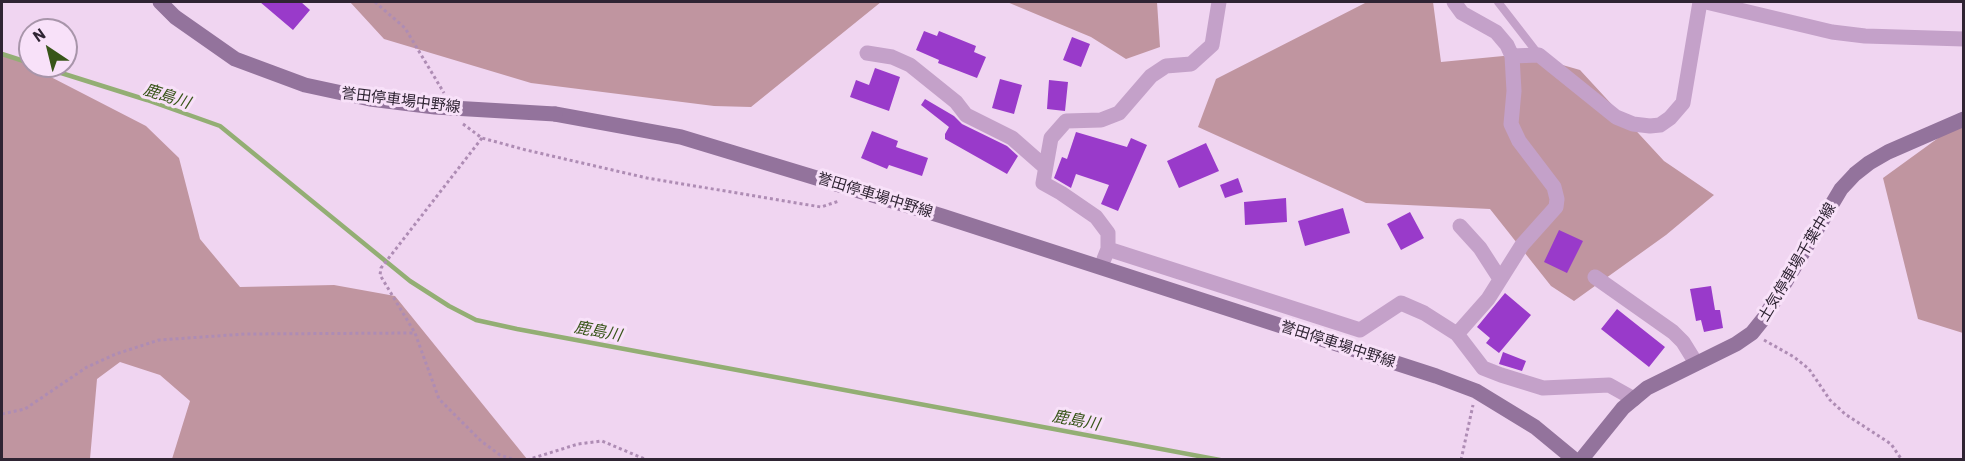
<!DOCTYPE html>
<meta charset="utf-8">
<style>
body{margin:0}
#map{position:relative;width:1965px;height:461px;overflow:hidden;background:#f0d5f1;font-family:Barlow,sans-serif}
canvas{display:block}
.frame{position:absolute;inset:0;border:3px solid #2f2433;pointer-events:none}
.north{position:absolute;left:18px;top:18px;width:60px;height:60px;box-sizing:border-box;background:#f8e1f9;border:2px solid #a895aa;border-radius:50%;rotate:325deg;font-size:16px;font-weight:700;line-height:24px;text-align:center;color:#2f2433}
.north::after{content:'';display:block;margin:auto;width:21px;height:27px;background:#385519;clip-path:polygon(50% 0,100% 100%,50% 72%,0 100%)}
</style>
<div id="map">
<canvas width="1965" height="461"></canvas>
<div class="frame"></div>
<div class="north">N</div>
</div>
<script>
const g = document.querySelector('canvas').getContext('2d');
g.lineJoin = 'round';
function paint(path, color) { g.fillStyle = color; g.fill(path, 'evenodd'); }
const poly = rows => new Path2D(rows.map(r => 'M' + r).join(''));
function strokePath(path, color, width, dash) { g.strokeStyle = color; g.lineWidth = width; g.lineCap = dash ? 'butt' : 'round'; g.setLineDash(dash || []); g.stroke(path); }
function write(font, color, halo, rows, align = 'center') {
  g.font = font + ' Barlow,"Noto Sans JP",sans-serif'; g.lineWidth = 6; g.setLineDash([]); g.textBaseline = 'middle'; g.strokeStyle = halo; g.fillStyle = color; for (const [text, x, y, turn = 0] of rows) {
    g.save(); g.translate(x, y); g.rotate((+turn || 0) * Math.PI / 180); g.textAlign = isNaN(turn) ? turn : align; if (halo) g.strokeText(text, 0, 0); g.fillText(text, 0, 0); g.restore();
  }
}
paint(poly([
 [350,2,881,2,751,107,714,106,531,83,384,39],
 [1007,2,1157,2,1160,47,1126,59,1091,37],
 [1367,2,1433,2,1441,62,1524,54,1580,70,1664,161,1714,195,1666,235,1574,301,1551,286,1490,209,1366,203,1198,127,1216,79],
 [2,55,12,57,146,126,179,158,200,239,240,287,334,285,395,296,527,459,172,459,190,401,160,375,120,362,97,379,90,459,2,459],
 [1963,120,1963,333,1918,319,1883,178]
]), '#c095a0');
strokePath(poly([
 [2,54,30,63],
 [39,66,147,100,220,126,410,281,449,306,476,320,517,329,1220,460]
]), '#93ae74', 4.5);
paint(poly([
 [260,2,301,2,310,10,293,30],
 [924,31,937,36,939,31,976,46,974,52,986,57,977,78,938,63,939,60,916,50],
 [1072,37,1090,44,1081,67,1063,60],
 [875,68,900,77,889,111,850,97,856,80,869,85],
 [1000,79,1022,85,1014,114,992,108],
 [1049,80,1068,82,1065,111,1047,109],
 [925,99,954,116,962,124,1007,146,1018,156,1007,174,945,139,945,134,949,127,921,105],
 [872,131,898,141,896,147,928,158,922,176,889,165,887,169,861,158],
 [1076,132,1127,147,1131,138,1147,145,1118,211,1101,204,1109,185,1076,174,1071,188,1054,178,1062,157,1067,159],
 [1206,143,1219,171,1179,188,1167,161],
 [1238,178,1243,192,1225,198,1220,185],
 [1286,198,1287,222,1245,225,1244,202],
 [1343,208,1350,233,1305,246,1298,221],
 [1410,212,1424,238,1401,250,1387,224],
 [1559,230,1583,241,1567,273,1544,262],
 [1711,286,1715,310,1720,310,1723,328,1704,332,1701,320,1696,321,1690,289],
 [1505,293,1531,315,1499,353,1486,343,1490,338,1477,327],
 [1617,309,1665,347,1649,367,1601,329],
 [1503,352,1526,361,1522,371,1499,364]
]), '#993aca');
strokePath(poly([
 [375,2,405,28,444,93],
 [463,124,482,138,526,150,647,178,821,207,839,201],
 [482,138,381,268,380,275,415,333,439,399,481,441,500,455,515,460],
 [1764,340,1794,357,1809,369,1830,400,1845,414,1891,444,1902,460],
 [2,414,25,409,87,367,116,354,159,340,245,334,415,333],
 [527,460,578,444,602,441,647,460],
 [1461,460,1473,405]
]), '#ae8cb4', 3, [3, 3]);
strokePath(poly([
 [1498,2,1539,55]
]), '#c4a1c9', 8);
strokePath(poly([
 [1454,2,1462,13,1496,32,1507,45,1512,56,1514,91,1511,124,1519,141,1554,187,1557,199,1556,207,1522,245,1488,299,1457,334],
 [1706,2,1832,32,1865,36,1964,39],
 [867,53,892,57,910,65,956,102,966,115,1012,138,1045,167],
 [1512,56,1539,55,1616,117,1633,124,1650,126,1660,125,1670,118,1683,103,1700,2],
 [1460,226,1480,248,1500,279],
 [1108,249,1360,330,1401,303,1424,313,1457,334,1483,368,1501,375,1543,388,1609,385,1634,399],
 [1104,259,1108,249,1108,233,1096,217,1061,193,1043,183,1051,138,1066,121,1101,120,1119,113,1151,76,1166,66,1191,64,1212,45,1219,2],
 [1595,277,1673,332,1683,342,1696,363]
]), '#c4a1c9', 15);
strokePath(poly([
 [555,114,681,137,942,216,1436,376,1476,391,1535,427,1575,460],
 [1581,460,1623,408,1647,388,1736,344,1752,333,1764,318,1841,189,1855,174,1869,163,1888,152,1964,119]
]), '#93739c', 15);
strokePath(poly([
 [160,2,175,17,235,59,305,85,370,99,435,107,555,114]
]), '#93739c', 15);
write('15px', '#2f2433', '#f8e1f9', [
 ["誉田停車場中野線",401,100,7],
 ["誉田停車場中野線",875,195,17],
 ["土気停車場千葉中線",1797,262,-59],
 ["誉田停車場中野線",1338,344,18]
]);
write('italic 16px', '#385519', '#f8e1f9', [
 ["鹿島川",167,96,18],
 ["鹿島川",598,331,11],
 ["鹿島川",1076,420,11]
]);
</script>
